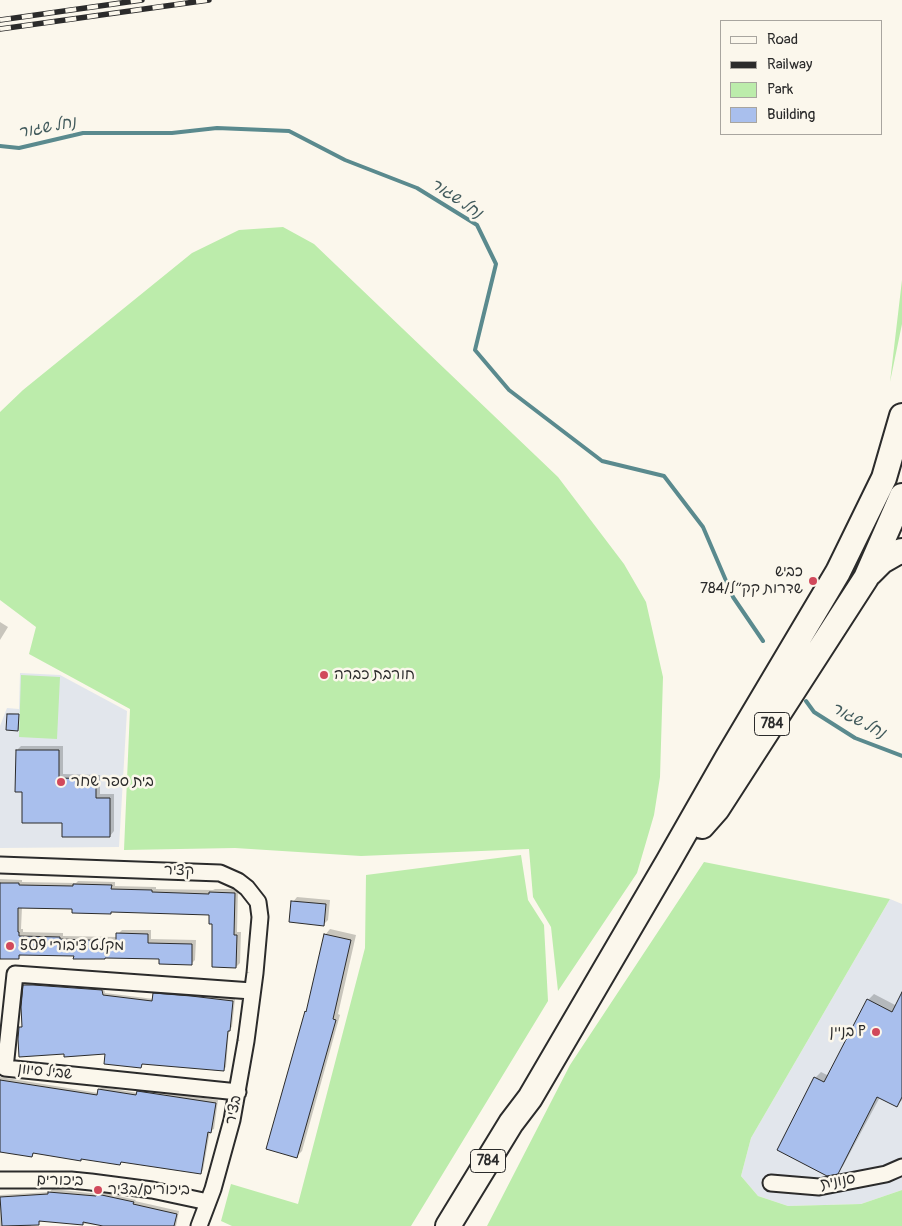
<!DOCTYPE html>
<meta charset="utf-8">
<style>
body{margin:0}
#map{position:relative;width:902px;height:1226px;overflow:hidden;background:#fbf7ec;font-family:Pangolin,sans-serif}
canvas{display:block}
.legend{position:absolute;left:720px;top:20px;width:162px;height:115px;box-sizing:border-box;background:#fbf7ec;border:1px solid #a8a59f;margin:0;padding:6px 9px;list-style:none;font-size:15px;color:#2b2b2b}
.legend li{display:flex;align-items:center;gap:10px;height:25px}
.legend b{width:25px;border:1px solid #a8a59f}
</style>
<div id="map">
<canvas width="902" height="1226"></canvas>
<ul class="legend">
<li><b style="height:6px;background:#fbf7ec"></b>Road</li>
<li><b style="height:6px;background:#2b2b2b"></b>Railway</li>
<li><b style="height:14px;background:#bcecab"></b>Park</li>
<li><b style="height:14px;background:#a9bfed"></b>Building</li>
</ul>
</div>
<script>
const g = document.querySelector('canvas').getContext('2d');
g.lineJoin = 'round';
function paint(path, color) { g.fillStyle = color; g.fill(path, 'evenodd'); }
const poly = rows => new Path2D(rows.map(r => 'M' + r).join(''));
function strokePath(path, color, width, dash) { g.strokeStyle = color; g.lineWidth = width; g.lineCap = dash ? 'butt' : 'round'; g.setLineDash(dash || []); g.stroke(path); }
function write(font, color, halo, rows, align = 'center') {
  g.font = font + ' Pangolin,"Playpen Sans Hebrew",sans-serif'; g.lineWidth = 5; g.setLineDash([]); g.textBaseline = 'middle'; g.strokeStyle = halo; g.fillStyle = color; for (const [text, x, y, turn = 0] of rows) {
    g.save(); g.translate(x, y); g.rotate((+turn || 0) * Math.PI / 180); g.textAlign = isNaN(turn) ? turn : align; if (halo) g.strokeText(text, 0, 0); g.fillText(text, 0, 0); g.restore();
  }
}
paint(poly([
 [20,673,60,675,127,711,119,847,0,848,0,726,7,708,19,709],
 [890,899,902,904,902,1190,861,1204,788,1206,758,1196,741,1176,751,1138]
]), '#e2e6ec');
paint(poly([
 [283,227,314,244,558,477,624,564,646,602,663,677,660,777,654,815,637,873,558,991,551,927,533,897,529,849,361,856,235,848,124,850,130,709,29,654,36,627,0,600,0,412,23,390,192,253,239,230],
 [902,280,902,324,890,382],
 [21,675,60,677,57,739,19,737],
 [521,855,528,900,544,925,548,1001,411,1226,232,1226,221,1221,231,1184,298,1204,365,948,366,875],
 [704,862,890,899,751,1138,741,1176,758,1196,788,1206,861,1204,902,1190,902,1226,487,1226,500,1201,570,1065]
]), '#bcecab');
paint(poly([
 [0,622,8,627,0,640],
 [9,713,19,714,19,729,18,730,8,714],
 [21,746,63,746,63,774,100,775,100,794,114,794,114,831,110,836,63,822,23,791,17,750],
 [0,879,22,880,22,882,76,883,78,881,115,882,115,886,156,887,156,889,213,890,215,889,238,889,237,932,241,932,240,963,236,967,210,914,112,911,110,913,74,908,22,907,21,929,23,929,23,932,63,933,63,936,118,937,118,934,122,930,151,930,151,939,196,940,195,960,191,964,161,958,23,954,18,958,0,958],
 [297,897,330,900,328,920,324,924,293,902],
 [330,929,356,935,338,1014,340,1015,302,1151,297,1156,306,1012,308,1010,325,935],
 [27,983,37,983,104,988,105,993,154,999,154,994,157,991,194,994,235,999,232,1027,229,1029,226,1067,223,1070,143,1063,141,1067,106,1052,65,1053,20,1028,23,1025,24,986],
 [874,994,897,1006,902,995,902,1100,897,1105,880,1097,843,1166,837,1173,815,1078,821,1072,829,1076,868,1000],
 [0,1077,98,1093,99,1089,102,1087,138,1093,141,1089,218,1100,214,1129,210,1131,203,1170,200,1173,123,1161,120,1164,82,1158,80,1160,35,1152,32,1156,0,1151],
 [52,1189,99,1194,101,1192,136,1200,135,1201,179,1211,176,1226,109,1226,42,1220,39,1223,31,1224,31,1226,0,1226,0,1195,50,1192]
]), '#0003');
strokePath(poly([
 [0,146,19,148,83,133,172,133,217,128,289,131,345,160,417,188,477,225,496,264,475,350,509,390,602,461,664,476,703,527,733,597,763,641],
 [806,701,814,712,855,738,902,756]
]), '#5a8a8e', 4);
const building = poly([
 [7,714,19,714,18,731,6,730,7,714],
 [16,750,59,750,59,778,96,779,96,798,110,798,110,837,62,837,62,823,22,823,22,792,15,792,16,750],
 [0,883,19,883,19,885,73,886,73,884,112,885,111,889,152,890,152,892,209,894,209,892,235,893,234,935,237,935,236,968,212,967,212,924,209,924,209,915,111,912,111,914,72,913,72,909,18,908,18,932,19,932,19,936,60,937,60,939,116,941,116,933,148,934,148,943,192,944,192,965,159,964,159,959,105,958,105,959,73,959,74,956,19,955,19,959,0,959,0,883],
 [291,901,326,904,324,926,289,922,291,901],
 [324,934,351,940,333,1019,336,1020,297,1158,266,1149,305,1011,306,1012,324,934],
 [23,985,33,985,102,990,103,995,152,1001,153,993,191,996,233,1001,230,1031,228,1031,224,1071,142,1064,141,1068,104,1064,105,1054,64,1057,64,1054,19,1057,18,1039,19,1027,22,1027,21,1007,23,985],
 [902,992,902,1097,897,1107,877,1097,838,1174,827,1176,777,1150,814,1077,824,1082,867,999,892,1012,902,992],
 [0,1080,97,1095,98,1089,136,1095,137,1091,216,1103,211,1133,208,1132,201,1174,121,1162,120,1165,81,1159,81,1161,33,1153,32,1157,0,1152,0,1080],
 [48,1192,96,1196,97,1194,134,1202,133,1204,177,1214,174,1226,103,1226,83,1222,83,1225,39,1221,39,1225,2,1226,0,1197,48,1194,48,1192]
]);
paint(building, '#a9bfed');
strokePath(building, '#2b2b2b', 1);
const street = poly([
 [0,865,220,873,238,881,247,888,258,902,260,917,255,973,246,1041,232,1120,213,1189,199,1226],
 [238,1092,5,1068,15,974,252,991],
 [0,1180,71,1180,91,1182,152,1190,208,1202],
 [771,1183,819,1187,886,1174,902,1167]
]);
const primary = poly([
 [870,573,882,561,896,553,902,551],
 [702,826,717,809,866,578,902,496],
 [448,1226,511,1123,530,1098,668,862,728,757,838,572,884,478,902,416]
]);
strokePath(street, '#2b2b2b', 19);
strokePath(primary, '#2b2b2b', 28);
strokePath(street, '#fbf7ec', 15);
strokePath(primary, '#fbf7ec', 24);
const rail = poly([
 [0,20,142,0],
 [0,29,209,0]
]);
strokePath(rail, '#2b2b2b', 5.5);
strokePath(rail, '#fbf7ec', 4, [11]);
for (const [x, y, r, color] of [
 [813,581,5,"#d1495b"],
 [324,675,5,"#d1495b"],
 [61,782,5,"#d1495b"],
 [10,946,5,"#d1495b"],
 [876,1032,5,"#d1495b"],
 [98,1190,5,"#d1495b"]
]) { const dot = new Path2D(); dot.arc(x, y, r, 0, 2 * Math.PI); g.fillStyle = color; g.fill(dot); strokePath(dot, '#fbf7ec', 2); }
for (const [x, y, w] of [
 [772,724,35],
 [488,1161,35]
]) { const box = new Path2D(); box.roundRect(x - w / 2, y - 11.5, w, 23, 4); g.fillStyle = '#fbf7ec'; g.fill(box); strokePath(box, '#2b2b2b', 1); }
write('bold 14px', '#2b2b2b', null, [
 ["784",772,724],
 ["784",488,1161]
]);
write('15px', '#2b2b2b', '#fbf7ec', [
 ["כביש",803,572,"right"],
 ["784/שדרות קק״ל",803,589,"right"],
 ["חורבת כברה",334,675],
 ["בית ספר שחר",71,782],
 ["מקלט ציבורי 509",20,946],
 ["בניין P",866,1032,"right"],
 ["ביכורים/בציר",108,1190]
], 'left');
write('15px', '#2b2b2b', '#fbf7ec', [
 ["קציר",179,871,2],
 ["שביל סיוון",45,1072,6],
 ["בציר",234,1110,-78],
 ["ביכורים",60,1181,1],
 ["סנונית",838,1182,-10]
]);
write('italic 16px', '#425b5d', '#fbf7ec', [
 ["נחל שגור",47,128,-11],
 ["נחל שגור",456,199,34],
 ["נחל שגור",858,721,28]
]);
</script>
